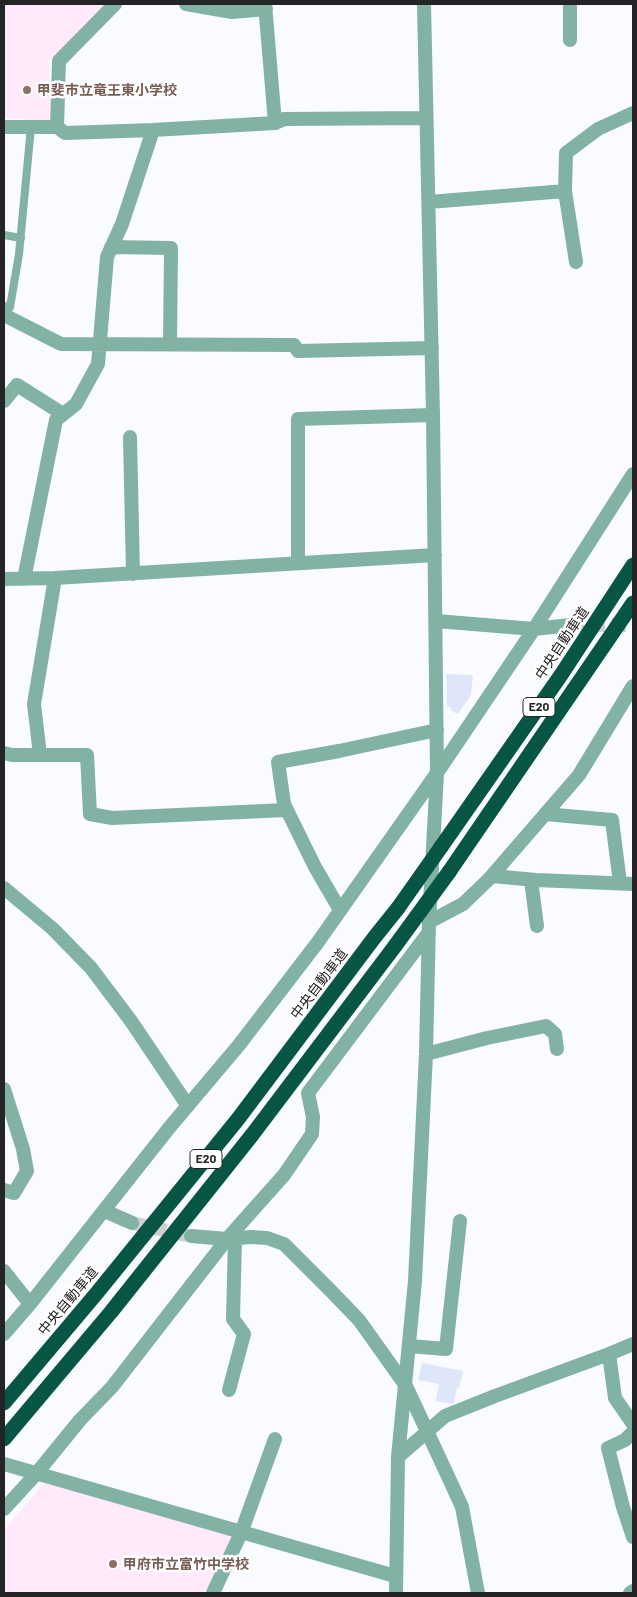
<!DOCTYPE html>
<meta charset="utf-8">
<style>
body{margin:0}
#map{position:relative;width:637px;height:1597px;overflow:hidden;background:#f9fbff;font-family:Barlow,sans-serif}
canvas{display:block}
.frame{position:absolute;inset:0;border:5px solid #242426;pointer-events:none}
</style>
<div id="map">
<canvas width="637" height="1597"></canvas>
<div class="frame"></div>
</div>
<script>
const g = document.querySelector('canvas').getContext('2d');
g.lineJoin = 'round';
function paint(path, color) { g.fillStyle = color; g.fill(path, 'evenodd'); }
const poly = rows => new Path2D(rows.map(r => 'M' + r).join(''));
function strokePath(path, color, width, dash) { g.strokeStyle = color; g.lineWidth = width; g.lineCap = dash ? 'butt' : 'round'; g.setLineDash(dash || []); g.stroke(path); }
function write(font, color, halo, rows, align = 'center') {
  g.font = font + ' Barlow,"Noto Sans JP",sans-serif'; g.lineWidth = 5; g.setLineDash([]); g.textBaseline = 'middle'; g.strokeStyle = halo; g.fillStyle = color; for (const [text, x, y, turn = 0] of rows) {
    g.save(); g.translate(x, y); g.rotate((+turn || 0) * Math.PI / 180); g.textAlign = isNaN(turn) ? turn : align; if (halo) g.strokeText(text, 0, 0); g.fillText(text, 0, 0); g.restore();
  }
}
paint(poly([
 [4,4,105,4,49,62,51,121,4,118],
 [48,1479,237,1535,208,1593,4,1593,4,1530]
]), '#feeafa');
paint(poly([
 [446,674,473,675,471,695,458,714,451,711,451,707,447,707],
 [422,1363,463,1371,459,1389,457,1388,454,1403,451,1404,436,1401,439,1384,418,1380]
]), '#dee6f7');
strokePath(poly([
 [570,625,633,625],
 [132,1223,191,1236]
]), '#ced0d4', 14, [14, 7]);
strokePath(poly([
 [4,235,21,238],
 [4,306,10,307,19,254,31,127]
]), '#82b2a3', 8);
strokePath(poly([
 [186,4,232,12,266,9],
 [265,4,275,123],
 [570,4,570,40],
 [4,127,57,127,59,61,115,4],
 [57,127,65,133,153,130,275,123,284,119,426,118],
 [565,191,576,262],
 [429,202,565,191,566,153,598,129,633,113],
 [111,247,171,248,170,344],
 [4,315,61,344,294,345,298,351,432,348],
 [4,401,17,385,63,414],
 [130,437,133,574],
 [298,563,298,419,433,415],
 [4,579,55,578,435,555],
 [24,579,56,420,76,404,98,364,107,257,122,224,153,130],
 [436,621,534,629,570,625],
 [4,753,12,755,87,755,90,814,112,818,286,810],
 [40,755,34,704,55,578],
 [545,814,612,820,620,883],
 [492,876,536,880,633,884],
 [531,880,537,926],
 [4,888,53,929,91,968,131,1021,188,1106],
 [340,910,315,867,284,804,278,762,339,751,437,730],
 [429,922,463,904,489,879,579,775,633,686],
 [426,1054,487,1038,546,1026,555,1034,557,1049],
 [4,1089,23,1149,27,1171,14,1193,4,1190],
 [105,1211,132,1223],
 [191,1236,227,1239,251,1237,267,1238,284,1244,331,1291,359,1320,406,1386,452,1485,462,1507,478,1593],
 [4,1271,30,1304],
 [4,1334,30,1304,169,1128,239,1045,318,942,437,773,534,629,633,474],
 [409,1346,446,1349,460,1221],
 [609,1354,615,1398,633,1424],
 [229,1390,244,1334,233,1319,235,1238],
 [633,1432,625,1440,608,1448,623,1507,633,1537],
 [398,1457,445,1416,495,1396,609,1354,633,1344],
 [4,1464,395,1576],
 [4,1509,36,1474,80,1420,112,1387,227,1239,284,1175,312,1134,313,1117,308,1093,429,932],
 [213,1593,241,1533,275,1439],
 [396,1593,398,1457,415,1281,426,1054,429,922,437,773,433,415,424,4],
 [630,1593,633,1591]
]), '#82b2a3', 14);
strokePath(poly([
 [441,847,561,675,633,565],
 [449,872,633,603],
 [4,1403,96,1294,238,1119,374,938,398,908],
 [4,1439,111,1312,252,1135,395,946]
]), '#075544', 15);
strokePath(poly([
 [398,908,441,847],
 [395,946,449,872]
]), '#075544', 15);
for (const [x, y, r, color] of [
 [27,90,5,"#8d6e63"],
 [113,1564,5,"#8d6e63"]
]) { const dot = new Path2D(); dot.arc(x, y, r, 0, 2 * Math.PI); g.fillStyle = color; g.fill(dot); strokePath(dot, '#fff', 2); }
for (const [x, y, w] of [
 [539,707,32],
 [206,1159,32]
]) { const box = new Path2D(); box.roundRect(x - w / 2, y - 9.5, w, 19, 4); g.fillStyle = '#fff'; g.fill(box); strokePath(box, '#242426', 1); }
write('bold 12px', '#242426', null, [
 ["E20",539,707],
 ["E20",206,1159]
]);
write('bold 14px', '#785e54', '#fff', [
 ["甲斐市立竜王東小学校",37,90],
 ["甲府市立富竹中学校",123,1564]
], 'left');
write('14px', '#242426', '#fff', [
 ["中央自動車道",562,643,-56],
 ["中央自動車道",319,984,-53],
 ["中央自動車道",68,1301,-50]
]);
</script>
